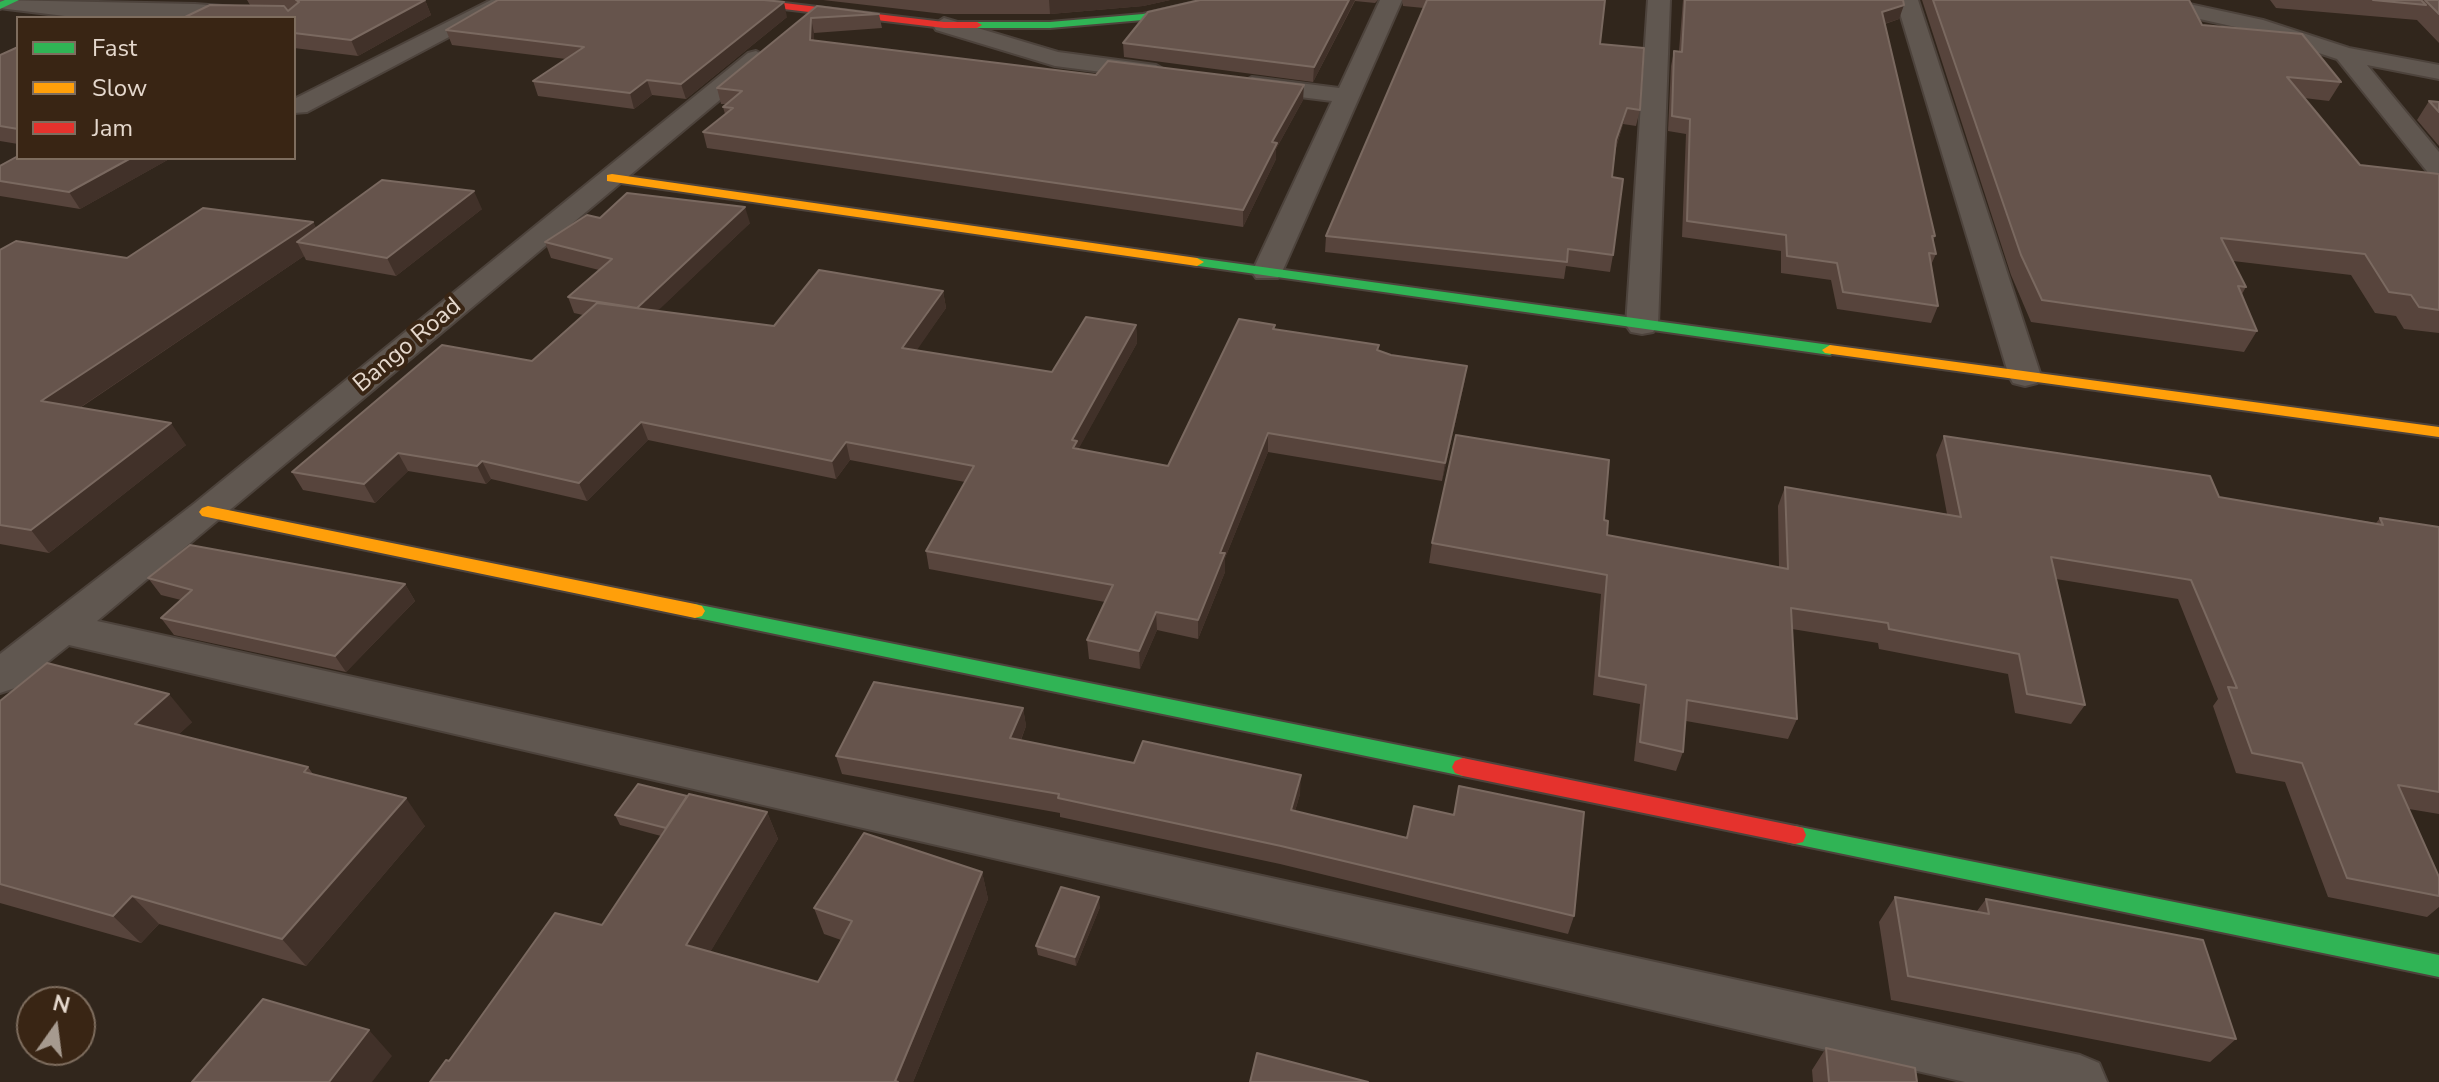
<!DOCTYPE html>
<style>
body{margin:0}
#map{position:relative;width:2439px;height:1082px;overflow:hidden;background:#31261c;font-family:"Nunito Sans",sans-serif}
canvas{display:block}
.legend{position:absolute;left:16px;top:16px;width:280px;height:144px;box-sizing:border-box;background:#392514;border:2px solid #7e6d5e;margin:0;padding:10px 14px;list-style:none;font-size:24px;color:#e5d8cd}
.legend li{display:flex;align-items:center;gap:16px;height:40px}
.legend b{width:40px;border:2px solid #7e6d5e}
.north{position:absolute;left:16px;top:986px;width:80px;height:80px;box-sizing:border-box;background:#392514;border:2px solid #7e6d5e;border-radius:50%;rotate:14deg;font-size:22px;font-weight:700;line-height:32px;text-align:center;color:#e5d8cd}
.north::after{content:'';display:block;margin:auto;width:28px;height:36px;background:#a69a8f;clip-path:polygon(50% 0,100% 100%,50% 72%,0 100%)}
</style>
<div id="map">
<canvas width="2439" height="1082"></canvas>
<ul class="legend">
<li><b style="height:10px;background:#30b455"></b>Fast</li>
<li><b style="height:10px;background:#ff9f0a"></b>Slow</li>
<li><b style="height:10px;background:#e5322d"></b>Jam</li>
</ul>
<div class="north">N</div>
</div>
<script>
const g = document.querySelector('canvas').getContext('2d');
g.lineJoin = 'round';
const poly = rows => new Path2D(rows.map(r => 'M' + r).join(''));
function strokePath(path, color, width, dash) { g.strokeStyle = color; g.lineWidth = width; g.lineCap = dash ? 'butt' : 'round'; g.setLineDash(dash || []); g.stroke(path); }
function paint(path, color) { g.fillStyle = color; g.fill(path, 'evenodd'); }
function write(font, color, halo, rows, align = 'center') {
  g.font = font + ' "Nunito Sans",sans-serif'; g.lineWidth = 8; g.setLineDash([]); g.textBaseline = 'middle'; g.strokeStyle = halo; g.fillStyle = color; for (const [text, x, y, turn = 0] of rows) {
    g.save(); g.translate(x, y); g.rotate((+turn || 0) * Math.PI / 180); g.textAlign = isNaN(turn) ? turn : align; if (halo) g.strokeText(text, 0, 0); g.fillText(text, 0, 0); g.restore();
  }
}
const street = poly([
 [0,0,195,4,292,11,303,18,294,24,294,18,73,17,7,9,0,8,0,0],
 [491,0,519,0,307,112,294,113,294,99,491,0],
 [1380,0,1402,0,1282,272,1278,278,1256,278,1252,272,1332,101,1252,91,1240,84,1252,77,1339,88,1380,0],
 [1648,0,1670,0,1658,325,1653,332,1642,334,1631,332,1626,325,1648,0],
 [1896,0,1918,0,2041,376,2037,383,2025,386,2013,383,2009,376,1896,0],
 [2112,0,2171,0,2263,20,2349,48,2439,65,2439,79,2367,65,2439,152,2439,177,2430,175,2337,59,2249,30,2155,9,2123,6,2112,0],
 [944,18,1058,52,1156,65,1168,72,1156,79,1055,66,936,30,933,25,944,18],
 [756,51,768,58,764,63,97,621,2080,1055,2099,1063,2107,1082,1965,1082,69,645,15,688,0,693,0,654,195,503,748,53,756,51]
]);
const fast = poly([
 [5,0,19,0,0,9,0,2,5,0],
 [1203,0,1221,0,1143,20,1050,28,977,28,972,25,977,22,1050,22,1143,14,1203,0],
 [1197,258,1830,345,1838,350,1830,355,1192,265,1192,259,1197,258],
 [695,604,1463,758,1471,761,1474,767,1471,773,1463,776,688,616,685,611,688,606,695,604],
 [1795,826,2439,955,2439,977,1795,844,1787,842,1784,835,1787,828,1795,826]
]);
const slow = poly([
 [612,174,1197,258,1204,262,1197,266,607,181,607,175,612,174],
 [1830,345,2439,427,2439,437,1825,353,1822,350,1830,345],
 [208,506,695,604,702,606,705,611,702,616,695,618,202,516,199,512,202,508,208,506]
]);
const jam = poly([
 [728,0,759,0,944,22,977,22,982,25,977,28,944,28,733,3,728,0],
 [1463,758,1795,826,1803,828,1806,835,1803,842,1795,844,1463,776,1455,773,1452,767,1455,761,1463,758]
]);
strokePath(street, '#4d433c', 4);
strokePath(fast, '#4d433c', 4);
strokePath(slow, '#4d433c', 4);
strokePath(jam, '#4d433c', 4);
paint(street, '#605750');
paint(fast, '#30b455');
paint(slow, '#ff9f0a');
paint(jam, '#e5322d');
paint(poly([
 [247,0,425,0,431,15,358,56,294,48,294,18,250,5],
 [823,0,1170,0,1143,6,1050,14,944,14],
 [1200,0,1378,0,1375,3,1355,1,1313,82,1124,57,1123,43],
 [1402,0,1605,0,1600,44,1640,110,1636,126,1623,124,1616,148,1612,177,1613,255,1610,272,1566,266,1564,279,1325,252,1326,236,1424,8,1403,6],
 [1683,0,1903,0,1899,19,1885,24,1935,236,1933,242,1936,254,1931,265,1938,306,1931,323,1837,309,1831,280,1781,273,1781,251,1682,237,1686,134,1668,131,1671,66,1674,51,1679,51],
 [1922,0,2187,0,2202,25,2341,82,2329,101,2304,98,2360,165,2439,174,2439,333,2404,329,2396,316,2375,313,2351,275,2233,261,2246,287,2242,294,2257,331,2244,352,2031,322,2011,275],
 [2270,0,2439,0,2439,43,2417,20,2276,8],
 [817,6,879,14,882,28,814,33,814,41,1303,100,1276,149,1276,159,1243,227,707,148,703,132,725,114,723,107,726,104,721,104,717,88],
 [787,17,686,99,652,95,634,109,538,96,533,81,566,59,452,45,446,30],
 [18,47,18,144,0,141,0,55],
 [2429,101,2439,102,2439,146,2417,120],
 [171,158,80,209,0,196,0,166],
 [482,209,396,276,306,260,304,256,80,408,186,445,49,553,0,544,0,250,127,258,313,222,316,228],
 [600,218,750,223,657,311,774,326,943,291,946,308,916,350,1052,372,1136,325,1137,343,1078,449,1168,466,1275,329,1379,345,1378,351,1391,355,1467,366,1464,384,1442,481,1268,452,1225,558,1225,572,1198,639,1157,630,1140,669,1089,659,1087,640,1105,602,929,569,926,551,965,482,850,460,836,479,648,440,587,501,491,479,486,484,408,471,375,503,303,490,292,472,532,361,583,315,574,313,568,297,599,270,551,258,545,242],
 [1944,436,2219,497,2376,523,2380,518,2439,527,2439,814,2409,809,2439,877,2439,907,2427,917,2328,897,2285,782,2236,773,2213,706,2218,699,2178,599,2056,579,2085,705,2071,724,2015,713,2008,674,1879,649,1878,643,1792,629,1797,719,1788,739,1686,721,1683,752,1676,771,1634,761,1640,704,1593,695,1601,594,1429,563,1432,543,1604,520,1607,535,1779,567,1778,506,1785,487,1947,514,1936,455],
 [148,578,405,584,415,601,346,672,174,635,161,618,181,600,161,595],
 [0,701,192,722,178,735,308,767,313,774,425,826,306,966,159,924,141,943,0,903],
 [1023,708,1026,726,1021,740,1134,763,1300,794,1295,811,1574,916,1568,934,1280,864,1060,817,1060,813,842,774,836,756],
 [687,796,767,812,778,839,710,952,818,982,841,940,824,934,814,908,982,872,988,899,913,1082,449,1061,602,925,661,836,620,825,615,815],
 [1895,897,1977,911,1986,899,2236,1039,2210,1062,1891,1000,1879,922],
 [1100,907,1076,966,1038,955,1036,946],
 [1826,1048,1917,1082,1813,1082,1812,1070]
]), '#57443c');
paint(poly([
 [425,0,431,15,358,56,351,40],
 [1049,0,1170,0,1143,6,1050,14],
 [1349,0,1355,0,1313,82,1314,67],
 [784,2,787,17,686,99,681,84],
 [1904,5,1899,19,1877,26,1882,12],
 [811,18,814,33,814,55,810,40],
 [647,80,652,95,634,109,630,93],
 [1304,85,1303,100,1276,149,1276,159,1243,227,1243,210,1272,142],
 [1627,108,1623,124,1613,156,1616,140],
 [131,158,171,158,80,209,69,192],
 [474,191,482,209,396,276,387,258],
 [745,207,750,223,643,325,637,308],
 [313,222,324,243,297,242,304,256,57,423,41,401],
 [943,291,946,308,906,366,902,348],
 [1136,325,1137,343,1078,450,1075,467,1072,440],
 [1467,366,1464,384,1442,481,1445,463],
 [641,422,648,440,587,501,579,483],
 [171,423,186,445,49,553,31,530],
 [1268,433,1268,452,1225,558,1225,572,1198,639,1198,620,1220,553],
 [846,442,850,460,836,479,832,461],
 [398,453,408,471,375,503,364,484],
 [482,461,491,479,486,484,477,466],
 [405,584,415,601,346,672,335,656],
 [1156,612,1157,630,1140,669,1139,651],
 [169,694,192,722,159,753,135,724],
 [1023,708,1026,726,1014,757,1010,738],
 [1301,775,1300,794,1290,828,1291,810],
 [406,798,425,826,306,966,282,939],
 [767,812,778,839,699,971,686,945],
 [982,872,988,899,913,1082,896,1082],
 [132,896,159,924,141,943,113,916],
 [1099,897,1100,907,1076,966,1075,957],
 [369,1030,392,1056,372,1082,329,1082]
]), '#413129');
const building = poly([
 [296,0,425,0,351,40,294,33,294,18,183,18,210,5,284,6,288,11,299,2,296,0],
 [498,0,764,0,784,2,681,84,647,80,630,93,533,81,584,47,446,30,498,0],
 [1200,0,1349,0,1314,67,1123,43,1148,12,1200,0],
 [1427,0,1605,0,1600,44,1644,48,1640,110,1627,108,1616,140,1612,177,1623,179,1613,255,1568,249,1567,262,1326,236,1427,0],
 [1685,0,1903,0,1904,5,1882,12,1935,236,1932,236,1936,254,1929,253,1938,306,1843,292,1837,263,1787,256,1786,235,1687,221,1690,119,1672,116,1674,51,1682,52,1685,0],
 [1933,0,2189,0,2202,25,2302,34,2341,82,2287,77,2360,165,2439,174,2439,310,2419,307,2411,295,2389,292,2365,254,2221,238,2246,287,2238,286,2257,331,2042,300,2021,255,1933,0],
 [2373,0,2421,0,2426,5,2373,0],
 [2425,0,2439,0,2439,14,2425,0],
 [817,6,879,14,811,18,810,40,1096,75,1108,61,1304,85,1272,142,1277,143,1243,210,703,132,733,108,723,107,742,91,717,88,817,6],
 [18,47,18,129,0,126,0,55,18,47],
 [2429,101,2439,102,2439,112,2429,101],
 [18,156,18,158,131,158,69,192,0,181,0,166,18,156],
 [382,180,474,191,387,258,297,242,382,180],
 [627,193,745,207,637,308,568,297,612,259,545,242,587,215,600,218,627,193],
 [203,208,313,222,41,401,171,423,31,530,0,525,0,250,16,241,127,258,203,208],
 [819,270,943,291,902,348,1052,372,1086,317,1136,325,1072,440,1077,441,1073,448,1168,466,1239,319,1275,325,1273,329,1379,345,1377,350,1391,355,1467,366,1445,463,1268,433,1220,553,1225,553,1198,620,1156,612,1139,651,1087,640,1113,585,926,551,974,466,846,442,832,461,641,422,579,483,482,461,477,466,398,453,364,484,292,472,442,345,532,361,597,303,774,326,819,270],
 [1456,435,1609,460,1604,520,1608,521,1607,535,1788,569,1785,487,1961,517,1944,436,2210,476,2219,497,2383,525,2380,518,2439,527,2439,792,2398,785,2439,877,2439,896,2347,878,2302,763,2252,753,2228,687,2237,688,2191,580,2051,557,2085,705,2027,694,2019,654,1889,629,1888,623,1791,608,1797,719,1687,700,1683,752,1640,742,1646,685,1599,676,1607,575,1432,543,1456,435],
 [190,545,405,584,335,656,161,618,192,590,148,578,190,545],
 [47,663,169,694,135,724,308,767,304,772,406,798,282,939,132,896,113,916,0,884,0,701,47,663],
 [874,682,1023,708,1010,738,1134,763,1143,741,1301,775,1291,810,1407,838,1414,806,1454,815,1459,786,1584,812,1574,916,1281,846,1058,798,1059,794,836,756,874,682],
 [638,784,687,796,666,828,615,815,638,784],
 [689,794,767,812,686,945,818,982,852,921,814,908,864,833,982,872,895,1081,898,1082,430,1082,446,1060,449,1061,555,913,602,925,689,794],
 [1061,887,1099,897,1075,957,1036,946,1061,887],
 [1895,897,1989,914,1986,899,2203,940,2236,1039,1908,976,1895,897],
 [263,999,369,1030,329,1082,192,1082,263,999],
 [1826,1048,1915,1068,1917,1082,1829,1082,1826,1048],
 [1257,1053,1368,1082,1250,1082,1257,1053]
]);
paint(building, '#66544c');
strokePath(building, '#7a6960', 2);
write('24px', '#e5d8cd', '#392514', [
 ["Bango Road",408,346,-40]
]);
</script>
